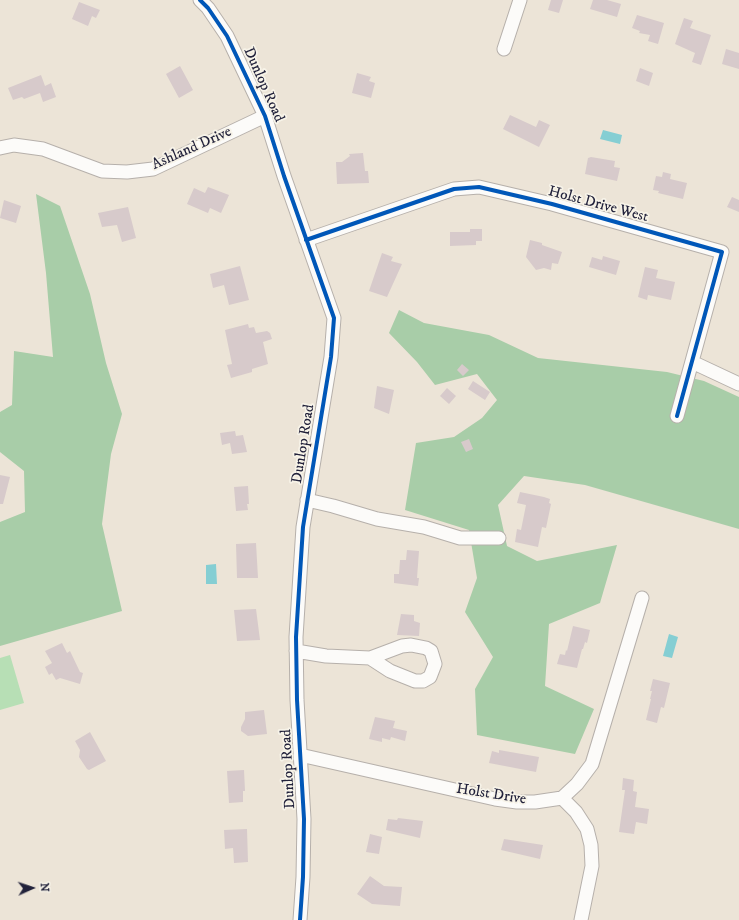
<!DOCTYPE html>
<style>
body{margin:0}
#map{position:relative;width:739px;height:920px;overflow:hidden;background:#ece4d7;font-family:"IM FELL DW Pica",serif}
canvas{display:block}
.north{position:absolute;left:12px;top:868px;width:40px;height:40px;-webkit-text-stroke:3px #f7f3e8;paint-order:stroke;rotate:87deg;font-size:11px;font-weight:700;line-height:16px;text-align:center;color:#22223b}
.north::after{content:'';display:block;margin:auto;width:14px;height:18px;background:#22223b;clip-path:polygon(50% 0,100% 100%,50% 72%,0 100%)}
</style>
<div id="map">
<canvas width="739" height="920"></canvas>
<div class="north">N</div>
</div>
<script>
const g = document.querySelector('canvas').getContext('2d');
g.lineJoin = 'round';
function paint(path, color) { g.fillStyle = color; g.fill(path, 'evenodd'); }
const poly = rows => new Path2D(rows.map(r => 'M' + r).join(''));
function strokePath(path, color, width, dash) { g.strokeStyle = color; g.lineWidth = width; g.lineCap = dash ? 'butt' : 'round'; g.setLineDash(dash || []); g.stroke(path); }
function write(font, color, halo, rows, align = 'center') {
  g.font = font + ' "IM FELL DW Pica",serif'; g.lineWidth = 3.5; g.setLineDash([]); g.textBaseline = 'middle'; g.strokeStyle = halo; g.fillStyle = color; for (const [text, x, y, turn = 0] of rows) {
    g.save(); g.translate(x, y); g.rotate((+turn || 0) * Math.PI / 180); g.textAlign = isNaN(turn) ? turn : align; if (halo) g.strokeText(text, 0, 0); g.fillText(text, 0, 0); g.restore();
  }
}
paint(poly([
 [10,655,24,703,0,710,0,658]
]), '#b7dfb5');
paint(poly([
 [36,194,60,206,90,294,106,363,122,414,111,454,102,524,122,611,0,646,0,522,25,512,24,471,0,452,0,412,12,405,14,351,53,357,46,273],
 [399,310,424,323,489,335,538,358,667,372,704,381,739,397,739,529,585,485,524,476,498,505,507,546,537,561,617,545,600,603,549,624,545,686,594,709,575,754,477,735,475,689,493,657,465,612,477,578,469,530,405,510,416,443,454,437,482,418,497,400,477,374,435,385,417,362,389,333]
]), '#a8cda8');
paint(poly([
 [603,130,622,135,620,144,600,139],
 [216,564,217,584,206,584,206,565],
 [669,634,678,637,672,658,663,656]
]), '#85ced3');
paint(poly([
 [551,0,563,0,559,13,548,10],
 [593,0,607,0,621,4,617,17,590,9],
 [79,2,100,10,96,18,92,16,88,26,72,19],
 [637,15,664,23,658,44,648,41,650,35,639,33,640,31,632,28],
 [684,18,693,21,690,28,711,35,701,65,692,62,695,53,675,44],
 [726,49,739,53,739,69,722,64],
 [180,66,193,90,179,98,166,74],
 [640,68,653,73,649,86,636,81],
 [357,73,371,77,369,81,375,83,371,98,352,93],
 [41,75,45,86,51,83,56,97,43,102,40,93,24,99,22,97,13,100,8,88],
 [510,115,536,127,539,120,550,125,539,147,503,129],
 [363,153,365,171,368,171,369,183,337,184,336,162,342,162,350,156,349,154],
 [591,157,615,161,614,167,620,168,617,181,585,174,588,158],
 [663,172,671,174,670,179,687,183,683,199,658,193,659,191,653,190,656,176,662,177],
 [208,187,229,195,221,213,210,208,208,213,187,204,194,188,205,193],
 [732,197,739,200,739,212,727,207],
 [4,200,21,206,16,223,0,218],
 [128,207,136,238,122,242,117,225,102,227,98,213],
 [470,229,482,229,482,241,476,241,476,245,450,246,450,232,470,232],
 [530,240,542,243,542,245,562,252,558,264,552,263,551,270,544,268,536,270,526,257],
 [382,253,393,257,391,261,402,264,387,297,369,291],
 [603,256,620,261,616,275,589,267,592,257,602,260],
 [240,266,249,300,229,305,224,285,213,288,210,274],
 [645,267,658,270,656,278,675,282,671,300,648,295,647,300,638,297],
 [248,324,249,328,254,327,256,333,267,331,270,333,272,339,263,342,268,364,252,369,252,372,231,378,227,365,232,364,225,330],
 [462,364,469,370,463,376,457,370],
 [473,381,490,392,485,400,468,389],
 [377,386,394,390,389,414,374,408],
 [447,388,456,396,449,404,440,396],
 [235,431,236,436,243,435,247,452,232,454,230,443,222,445,220,433],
 [469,439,473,449,466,452,461,442],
 [0,475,10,477,3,504,0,504],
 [248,486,249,504,247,504,248,510,236,511,234,487],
 [520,492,544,497,550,499,549,503,551,504,546,528,542,527,538,547,515,542,517,529,521,530,526,505,517,503],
 [256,543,258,578,237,578,236,544],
 [407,550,419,551,417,578,419,578,418,586,394,583,394,574,399,574,400,560,406,560],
 [256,609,260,640,237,641,234,610],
 [401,614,414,615,414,621,420,623,419,636,397,635],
 [573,626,590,630,587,643,585,642,583,649,582,649,577,668,557,664,560,654,565,655,566,650,567,651],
 [62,643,67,653,70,651,80,672,83,673,80,684,60,678,56,680,52,673,49,675,45,667,52,663,45,651],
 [653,679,670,683,664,708,661,707,657,723,646,720,651,699,650,699,652,691,650,691],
 [264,710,267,734,248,736,241,731,241,727,245,719,245,712],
 [375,717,395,721,393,728,407,731,405,741,391,737,390,740,382,738,382,742,369,739],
 [90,732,106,761,89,770,87,769,79,757,80,750,75,741],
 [499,750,539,757,536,772,489,763,492,751,499,753],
 [244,770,245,791,243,791,243,802,229,803,227,771],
 [623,778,634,780,633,791,637,792,635,807,649,809,647,824,636,822,634,834,619,832,625,790,622,790],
 [398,818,423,821,420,838,386,830,388,819,397,820],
 [247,829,248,862,234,863,233,848,225,849,224,830],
 [370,834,382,837,379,854,366,852],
 [504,839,543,845,540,859,501,850],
 [370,876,384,886,402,887,400,906,372,904,357,894]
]), '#d7cacb');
const minor = poly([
 [200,0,208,8,227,36,265,116,284,176,334,318,331,357,303,527,296,637,297,700,304,819,303,877,300,920],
 [504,49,520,0],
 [0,148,14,145,43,149,102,171,127,172,153,169,265,116],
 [306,240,454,189,479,187,552,204,722,252,677,416],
 [692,362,739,384],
 [307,500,333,506,377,519,424,527,460,538,499,538],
 [296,651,326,656,370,658,402,646,411,645,426,648,431,651,435,664,430,677,423,681,415,681,390,671,370,658],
 [300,755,495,799,517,802,535,802,562,798,577,784,592,764,642,598],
 [562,798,576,812,587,829,591,845,592,866,581,920]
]);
strokePath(minor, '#b6b0ab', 15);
strokePath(minor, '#fcfbf9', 13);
strokePath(poly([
 [200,0,208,8,227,36,265,116,284,176,334,318,331,357,303,527,296,637,297,700,304,819,303,877,300,920],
 [306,240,454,189,479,187,552,204,722,252,677,416]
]), '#0057b8', 4);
write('15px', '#22223b', '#f7f3e8', [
 ["Dunlop Road",263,85,66],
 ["Ashland Drive",192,149,-24],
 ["Holst Drive West",598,205,15],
 ["Dunlop Road",304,444,-81],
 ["Dunlop Road",289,769,-93],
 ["Holst Drive",491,795,9]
]);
</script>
